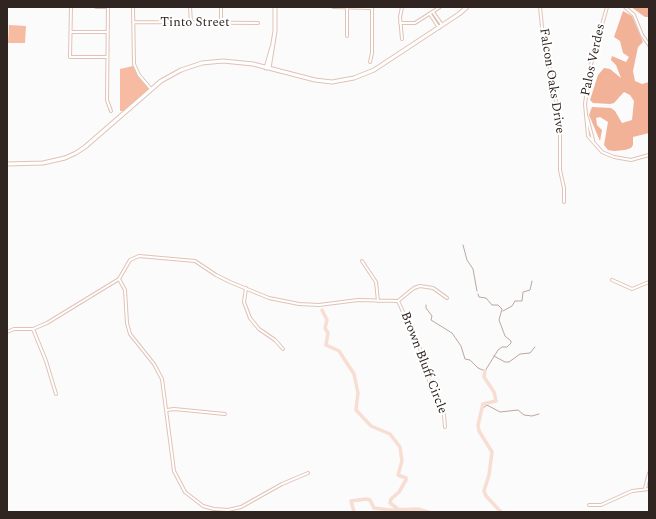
<!DOCTYPE html>
<style>
body{margin:0}
#map{position:relative;width:656px;height:519px;overflow:hidden;background:#fbfbfb;font-family:Spectral,serif}
canvas{display:block}
.frame{position:absolute;inset:0;border:8px solid #302520;pointer-events:none}
</style>
<div id="map">
<canvas width="656" height="519"></canvas>
<div class="frame"></div>
</div>
<script>
const g = document.querySelector('canvas').getContext('2d');
g.lineJoin = 'round';
function paint(path, color) { g.fillStyle = color; g.fill(path, 'evenodd'); }
const poly = rows => new Path2D(rows.map(r => 'M' + r).join(''));
function strokePath(path, color, width, dash) { g.strokeStyle = color; g.lineWidth = width; g.lineCap = dash ? 'butt' : 'round'; g.setLineDash(dash || []); g.stroke(path); }
function write(font, color, halo, rows, align = 'center') {
  g.font = font + ' Spectral,serif'; g.lineWidth = 4; g.setLineDash([]); g.textBaseline = 'middle'; g.strokeStyle = halo; g.fillStyle = color; for (const [text, x, y, turn = 0] of rows) {
    g.save(); g.translate(x, y); g.rotate((+turn || 0) * Math.PI / 180); g.textAlign = isNaN(turn) ? turn : align; if (halo) g.strokeText(text, 0, 0); g.fillText(text, 0, 0); g.restore();
  }
}
paint(poly([
 [9,25,26,26,25,43,8,43],
 [133,66,149,89,124,111,120,111,120,69]
]), '#f7bba2');
paint(poly([
 [631,7,649,7,649,17,645,17],
 [623,11,632,16,643,42,638,47,633,71,635,81,642,84,649,82,649,133,633,137,633,145,631,148,625,150,614,151,608,150,604,145,608,122,600,117,596,118,597,125,602,130,600,141,589,115,592,107,611,108,615,111,622,123,632,120,634,101,630,95,624,92,614,103,610,104,593,103,590,100,598,75,604,68,610,69,621,78,616,65,611,60,612,56,626,62,629,57,623,53,620,41,614,37]
]), '#f1b297');
strokePath(poly([
 [463,245,467,260,473,269,477,291],
 [426,305,426,308,432,316,431,320,452,333,461,346,465,359,470,360,478,368,485,371,498,350,502,347,507,347,511,343,511,341,505,336,499,320,502,309,498,305,492,305,486,298,479,297,478,294],
 [503,311,512,306,515,301,522,301,523,292,530,290,532,281],
 [494,356,505,362,509,362,520,354,530,353,535,347],
 [482,409,487,405,500,412,518,410,524,415,532,416,539,414]
]), '#bca69d', 1);
strokePath(poly([
 [322,310,327,320,325,328,328,333,326,345,339,351,354,374,358,393,356,410,371,426,390,434,400,447,402,461,398,475,406,478,406,480,399,492,391,499,390,503,398,509],
 [485,371,484,377,494,392,496,401,483,404,478,425,479,431,492,452,489,475,484,491,486,496,501,512],
 [354,512,351,501,366,499,370,500,374,508,390,510,418,509,428,512]
]), '#f8ddd3', 3.5);
const street = poly([
 [71,7,70,57,107,57],
 [96,7,107,7],
 [108,7,107,100,111,111],
 [133,7,134,64,139,75,151,89],
 [190,7,191,23],
 [333,7,372,8],
 [347,7,347,36],
 [540,7,542,27,560,122,560,170,564,188,564,202],
 [607,7,590,68,585,104,588,136,602,152,614,157,631,160,649,155],
 [625,7,634,15,642,35,649,45],
 [433,12,442,25],
 [430,14,439,28],
 [133,22,258,23],
 [221,23,221,7],
 [400,23,415,23,440,7],
 [71,32,107,32],
 [402,39,400,17,402,7],
 [370,62,372,53,372,7],
 [587,117,593,140],
 [362,261,376,282,378,301],
 [119,279,125,290,127,323,130,334,154,364,162,379,174,471,185,492,203,506,214,509,228,510,241,507,282,484,308,473],
 [612,280,632,289,649,282],
 [246,288,244,302,250,318,259,329,275,340,283,349],
 [398,301,422,353,432,393,444,415,445,427],
 [33,329,46,361,56,394],
 [7,332,14,329,33,329,47,323,119,279,130,260,139,256,195,261,216,275,230,282,269,298,299,304,319,305,358,300,398,301,414,288,420,286,433,288,447,298],
 [167,410,174,409,225,414],
 [645,488,649,473],
 [589,505,601,505,632,491,649,489]
]);
const secondary = poly([
 [266,68,272,47],
 [269,68,275,31,275,7],
 [7,164,43,163,65,158,76,153,85,147,161,81,181,70,202,63,223,61,253,64,315,80,332,82,354,78,374,70,459,14,467,7]
]);
strokePath(street, '#e0c2b6', 4);
strokePath(secondary, '#e0c2b6', 5);
strokePath(street, '#fff', 2);
strokePath(secondary, '#fff', 3);
write('13px', '#302520', '#fff', [
 ["Tinto Street",195,23],
 ["Palos Verdes",594,60,-78],
 ["Falcon Oaks Drive",551,81,81],
 ["Brown Bluff Circle",423,363,69]
]);
</script>
